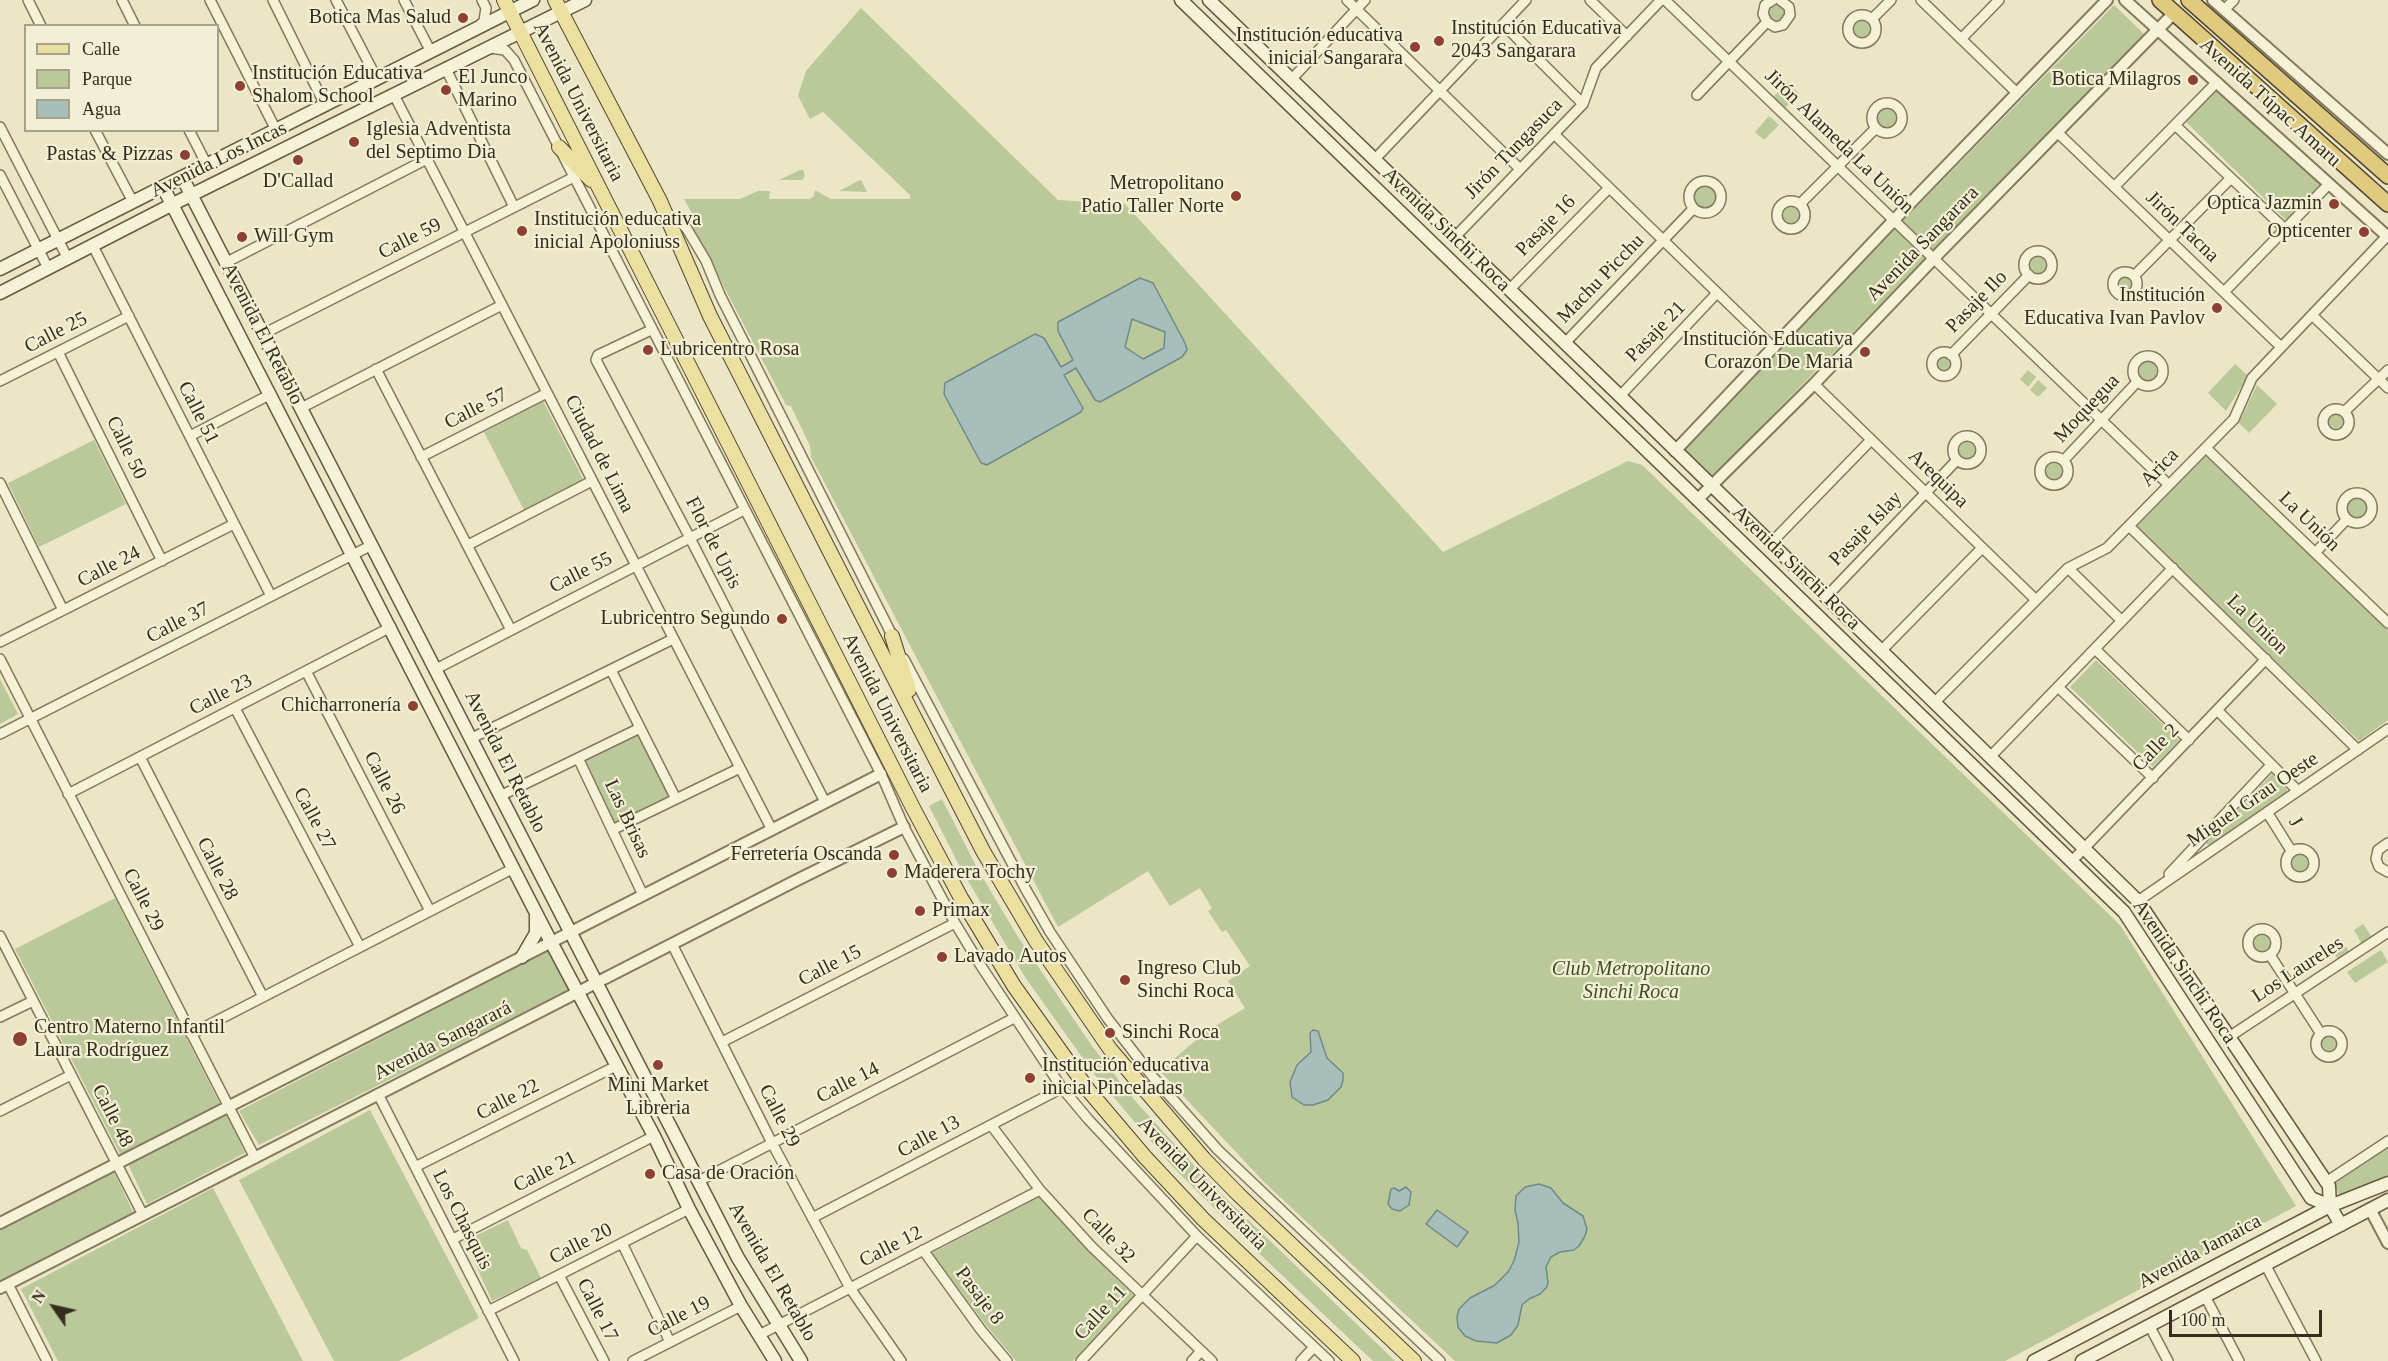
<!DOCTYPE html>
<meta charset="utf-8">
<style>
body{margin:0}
#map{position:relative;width:2388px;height:1361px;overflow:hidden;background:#ebe6c5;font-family:"Times New Roman",serif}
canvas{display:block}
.legend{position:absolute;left:24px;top:24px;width:195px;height:108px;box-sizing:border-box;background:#f3efd4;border:2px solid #a7a28c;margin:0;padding:8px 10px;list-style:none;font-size:18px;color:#352e1f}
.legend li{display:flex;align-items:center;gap:12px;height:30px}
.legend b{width:30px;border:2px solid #a7a28c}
.north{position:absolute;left:24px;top:1277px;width:60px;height:60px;-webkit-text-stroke:4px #f3efd4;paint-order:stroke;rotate:304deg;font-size:16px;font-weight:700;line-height:24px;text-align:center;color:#352e1f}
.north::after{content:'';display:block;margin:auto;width:21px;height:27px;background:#352e1f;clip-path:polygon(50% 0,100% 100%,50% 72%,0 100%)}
.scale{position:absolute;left:2169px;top:1310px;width:153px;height:27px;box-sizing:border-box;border:3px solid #352e1f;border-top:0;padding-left:8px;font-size:18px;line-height:21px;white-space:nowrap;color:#352e1f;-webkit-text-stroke:4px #f3efd4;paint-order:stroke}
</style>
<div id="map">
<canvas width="2388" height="1361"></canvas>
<ul class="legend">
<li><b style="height:8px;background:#ebe0a0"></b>Calle</li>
<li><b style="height:16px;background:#bac89a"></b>Parque</li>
<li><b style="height:16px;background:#a7bebb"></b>Agua</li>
</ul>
<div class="north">N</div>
<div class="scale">100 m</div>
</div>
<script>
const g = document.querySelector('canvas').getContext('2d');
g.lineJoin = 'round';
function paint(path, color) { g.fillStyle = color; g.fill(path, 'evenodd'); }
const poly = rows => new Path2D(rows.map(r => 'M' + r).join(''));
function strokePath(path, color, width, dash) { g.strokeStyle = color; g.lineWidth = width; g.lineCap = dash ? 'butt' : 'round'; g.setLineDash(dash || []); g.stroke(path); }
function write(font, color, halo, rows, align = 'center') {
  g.font = font + ' "Times New Roman",serif'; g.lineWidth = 4.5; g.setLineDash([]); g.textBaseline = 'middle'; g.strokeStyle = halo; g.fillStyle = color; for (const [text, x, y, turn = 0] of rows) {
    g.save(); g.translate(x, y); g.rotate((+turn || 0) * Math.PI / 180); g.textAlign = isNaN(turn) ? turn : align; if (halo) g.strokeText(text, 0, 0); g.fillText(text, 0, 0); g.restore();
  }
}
paint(poly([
 [2114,5,2144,34,1712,477,1682,447],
 '1769 13a8 8 0 1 1 16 0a8 8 0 1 1-16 0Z',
 [861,8,1058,200,1125,204,1443,552,1628,461,1642,465,2120,925,2296,1206,2005,1361,1455,1361,1263,1181,1160,1071,1204,1033,1245,1008,1228,981,1250,966,1226,930,1222,932,1208,911,1212,908,1200,888,1170,906,1148,871,1058,927,811,457,810,446,791,406,786,405,693,228,697,222,684,199,740,199,758,191,770,191,769,199,810,199,814,196,815,190,831,199,910,199,910,195,823,112,810,119,798,96,806,71],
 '1850 29a11 11 0 1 1 22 0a11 11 0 1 1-22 0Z',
 [1788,82,1799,94,1784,109,1773,97],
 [2219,88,2325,182,2287,221,2186,122],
 '1876 117a11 11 0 1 1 22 0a11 11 0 1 1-22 0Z',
 [1769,116,1779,125,1764,140,1755,132],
 [800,170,803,170,805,176,802,180,779,180],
 [861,180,867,192,839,191,860,180],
 '1692 197a13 13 0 1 1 26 0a13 13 0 1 1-26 0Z',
 '1782 215a10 10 0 1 1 20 0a10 10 0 1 1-20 0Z',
 '2028 264a10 10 0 1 1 20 0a10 10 0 1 1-20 0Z',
 '2116 284a9 9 0 1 1 18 0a9 9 0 1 1-18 0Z',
 '1933 364a10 10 0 1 1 20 0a10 10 0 1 1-20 0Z',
 '2137 371a10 10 0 1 1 20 0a10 10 0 1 1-20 0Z',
 [2235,364,2248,376,2226,411,2208,393],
 [2028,370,2036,377,2028,387,2020,379],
 [2038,380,2047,388,2038,397,2030,390],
 [2257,385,2277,404,2249,433,2239,423],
 [543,401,583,479,524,510,484,432],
 '2325 422a10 10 0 1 1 20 0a10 10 0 1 1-20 0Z',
 '1956 450a11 11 0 1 1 22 0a11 11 0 1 1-22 0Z',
 [94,440,126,504,39,547,8,483],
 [2207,455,2388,630,2388,720,2359,741,2136,527],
 '2043 470a11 11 0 1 1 22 0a11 11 0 1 1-22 0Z',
 '2345 508a12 12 0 1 1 24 0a12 12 0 1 1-24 0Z',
 [2096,660,2179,740,2153,767,2070,687],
 [0,679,18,714,0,724],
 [639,734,669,796,614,823,585,760],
 [2272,774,2287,789,2286,795,2209,846,2206,843],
 [942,799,977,868,1018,937,1092,1046,1137,1103,1215,1188,1395,1361,1373,1361,1265,1259,1172,1166,1094,1074,1025,977,961,869,929,806],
 '2290 863a10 10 0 1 1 20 0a10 10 0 1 1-20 0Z',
 [115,898,220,1104,121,1156,15,949],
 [2363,924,2372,937,2362,944,2354,930],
 '2251 943a10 10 0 1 1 20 0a10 10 0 1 1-20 0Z',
 [2340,938,2350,953,2339,961,2329,946],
 [549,950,570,989,259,1145,239,1111],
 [2381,950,2388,962,2355,983,2347,972],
 '2320 1044a9 9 0 1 1 18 0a9 9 0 1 1-18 0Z',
 [370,1110,479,1318,399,1361,334,1361,239,1180],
 [227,1114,245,1153,147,1204,128,1164],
 [2388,1148,2388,1177,2339,1195,2334,1184],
 [113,1170,134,1214,0,1281,0,1228],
 [213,1188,303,1361,58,1361,21,1289],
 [1041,1196,1086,1248,1135,1297,1073,1361,1016,1361,985,1324,932,1253],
 [508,1220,521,1248,527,1250,541,1278,492,1301,465,1241]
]), '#bac89a');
const water = poly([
 [1140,278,1153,283,1185,343,1187,350,1182,357,1100,402,1095,400,1076,368,1064,375,1083,408,1081,412,992,462,987,465,981,463,944,394,945,383,1035,334,1044,338,1061,367,1073,360,1058,331,1058,322,1140,278],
 [1132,319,1165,332,1164,348,1143,359,1125,347,1132,319],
 [1313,1030,1318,1031,1327,1058,1343,1073,1343,1080,1341,1087,1328,1100,1313,1105,1304,1105,1292,1097,1290,1082,1297,1065,1311,1052,1310,1033,1313,1030],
 [1539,1184,1551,1188,1563,1203,1583,1216,1587,1229,1585,1236,1579,1246,1574,1250,1560,1252,1551,1257,1546,1267,1548,1282,1547,1287,1540,1294,1529,1299,1522,1305,1518,1325,1511,1335,1497,1343,1476,1341,1465,1336,1458,1327,1457,1317,1459,1309,1470,1298,1495,1285,1508,1272,1514,1261,1519,1242,1518,1223,1515,1210,1516,1196,1525,1187,1539,1184],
 [1406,1187,1411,1192,1409,1205,1400,1211,1392,1209,1388,1204,1391,1189,1394,1188,1399,1191,1406,1187],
 [1437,1210,1468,1232,1457,1247,1426,1224,1437,1210]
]);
paint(water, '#a7bebb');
strokePath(water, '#6e8c8a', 1.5);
const minor = poly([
 [28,0,41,26],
 [122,0,135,26],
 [210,0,276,130],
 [273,0,325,105],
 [336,0,377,79],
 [404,0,431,52],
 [1347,0,1520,169],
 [1590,0,1627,36],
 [1665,0,2169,485],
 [1773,0,1765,5,1763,14,1767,22,1775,27,1783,25,1790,15,1789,7,1780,0],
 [1921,0,2017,93],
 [2224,10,2234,0],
 '1848 29a14 14 0 1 1 28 0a14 14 0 1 1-28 0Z',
 [1872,19,1891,0],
 [1503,24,1583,104],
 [479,26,484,21,486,8,482,0],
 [1961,39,1999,0],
 [489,48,505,50,514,60,881,774,904,827,955,923,981,966,1062,1088,1088,1119,1197,1236,1329,1361],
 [446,69,514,207],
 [1291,80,1365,0],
 [394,95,772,830],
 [1697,95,1767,22],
 '1872 118a15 15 0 1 1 30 0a15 15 0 1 1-30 0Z',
 [2175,125,2285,229],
 [0,127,68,259],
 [95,130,133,202],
 [189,130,207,165],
 [2057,132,2281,347],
 [1554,134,1774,348],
 [1374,160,1526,0],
 [0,175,48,268],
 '1689 197a16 16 0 1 1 32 0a16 16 0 1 1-32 0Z',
 [2114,187,2217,82],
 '1777 215a14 14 0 1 1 28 0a14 14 0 1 1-28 0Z',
 [1800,204,1876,128],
 [668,218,680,222,687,229,706,261,720,295,894,639],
 [1455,237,1583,104,1596,68,1661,0],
 [93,246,271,596],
 '2024 265a14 14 0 1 1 28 0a14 14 0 1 1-28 0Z',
 [227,262,427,159],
 '2113 284a12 12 0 1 1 24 0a12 12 0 1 1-24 0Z',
 [2134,276,2231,178],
 [1509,290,1609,188],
 [2224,292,2329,184],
 [2312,315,2388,388],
 [651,330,598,355,596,360,690,538,825,802],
 [263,334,574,177],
 [1565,343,1693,209],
 '1932 364a12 12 0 1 1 24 0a12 12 0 1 1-24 0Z',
 [58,352,162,561],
 [1951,355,2029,275],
 '2133 371a15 15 0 1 1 30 0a15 15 0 1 1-30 0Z',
 [376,369,511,630],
 [0,381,129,316],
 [1814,384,2036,600],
 [1620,396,1717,293],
 [301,408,502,305],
 '2323 422a13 13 0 1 1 26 0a13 13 0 1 1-26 0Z',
 [2344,412,2388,370],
 [190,436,271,394],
 '1953 450a14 14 0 1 1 28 0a14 14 0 1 1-28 0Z',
 [2206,448,2388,623],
 '2040 471a14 14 0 1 1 28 0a14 14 0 1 1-28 0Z',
 [421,457,547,393],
 [2064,460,2137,382],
 [0,483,63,610],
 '2342 508a15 15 0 1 1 30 0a15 15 0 1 1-30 0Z',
 [2129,526,2358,750],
 [1771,543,1871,440],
 [468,545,592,481],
 [2315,553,2347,519],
 [2068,568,2122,621],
 [1826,597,1957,460],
 [0,642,234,524],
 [2095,649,2189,740],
 [1881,651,1982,548],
 [0,659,255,1158],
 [904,659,1025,888,1050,932,1108,1019,1153,1077,1218,1150,1440,1361],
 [436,669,744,510],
 [611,670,676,799],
 [306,671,430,911],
 [2058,687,2153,778],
 [1935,702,2068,568,2107,548,2234,419,2252,378,2387,236],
 [235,708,360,947],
 [2217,710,2298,791],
 [0,734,372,545],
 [470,739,673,639],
 [1991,756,2173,568],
 [140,757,263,997],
 [578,758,643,895],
 [68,794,391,627],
 [500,796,640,728],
 [2267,812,2292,852],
 [612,830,740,768],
 [2388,843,2378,850,2376,859,2379,867,2388,872],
 '2286 863a14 14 0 1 1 28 0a14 14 0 1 1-28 0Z',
 [2071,862,2266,659],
 [2169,874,2271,765],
 [2138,901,2388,729],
 '2248 943a14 14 0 1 1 28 0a14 14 0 1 1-28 0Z',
 [0,936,143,1215],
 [672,944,772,1143,850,1288,901,1361],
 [2270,955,2321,1034],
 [0,1017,33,1001],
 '2316 1044a13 13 0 1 1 26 0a13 13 0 1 1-26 0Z',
 [191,1034,514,868],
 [2229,1037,2388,932],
 [722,1042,955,923],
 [378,1094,514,1361],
 [0,1111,71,1075],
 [991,1125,1040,1190,1092,1247,1212,1361],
 [415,1167,616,1066],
 [699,1181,1014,1018],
 [2326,1182,2388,1141],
 [812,1218,1062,1088],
 [453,1239,654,1136],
 [622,1243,670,1342],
 [923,1250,981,1330,1007,1361],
 [2265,1264,2316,1361],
 [559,1275,604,1361],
 [8,1284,47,1361],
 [2205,1296,2239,1361],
 [488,1311,689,1209],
 [2149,1325,2168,1361],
 [759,1335,1040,1190],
 [633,1361,741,1306],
 [1081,1361,1197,1236],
 [1192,1361,1201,1351],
 [1301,1361,1314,1347]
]);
const tertiary = poly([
 [2125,0,2388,237],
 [2213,0,2388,154],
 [1675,451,1894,220,2107,0],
 [1697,500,1814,384,1941,251,2174,13],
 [2370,1209,2388,1243],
 [0,1223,881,774],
 [0,1288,797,880,904,827]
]);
const secondary = poly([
 [1181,0,2124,912,2311,1198,2330,1206],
 [1209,0,1620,396,2138,901,2329,1186,2330,1206,2341,1225],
 [182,177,738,1258,801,1361],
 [163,187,551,942,654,1136,689,1209,741,1306,775,1361],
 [0,269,533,0],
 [0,293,173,204,585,0],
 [522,957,536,933,536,916],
 [2034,1361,2330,1206,2388,1183],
 [2082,1361,2388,1200]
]);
const primary = poly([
 [504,0,913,808,961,898,1014,986,1089,1091,1145,1157,1203,1219,1353,1361],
 [555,0,660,201,710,316,912,713,983,851,1036,941,1110,1049,1204,1159,1238,1194,1414,1361],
 [559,147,591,180],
 [892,636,909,690]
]);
const trunk = poly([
 [2160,0,2388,204],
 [2189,0,2388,176]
]);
strokePath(minor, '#84795d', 12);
strokePath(tertiary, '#84795d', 14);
strokePath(secondary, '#665a40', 15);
strokePath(primary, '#524631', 16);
strokePath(trunk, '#524631', 18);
strokePath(minor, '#f6f2d8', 9);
strokePath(tertiary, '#f6f2d8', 10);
strokePath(secondary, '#f6f2d8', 12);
strokePath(primary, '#ebe0a0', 14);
strokePath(trunk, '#dfca7e', 15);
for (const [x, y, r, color] of [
 [463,18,6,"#8e4132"],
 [1439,41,6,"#8e4132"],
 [1415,47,6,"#8e4132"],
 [2193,80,6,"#8e4132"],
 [240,86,6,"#8e4132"],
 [446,90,6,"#8e4132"],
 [354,142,6,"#8e4132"],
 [185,155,6,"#8e4132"],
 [298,160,6,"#8e4132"],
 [1236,196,6,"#8e4132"],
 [2334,204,6,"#8e4132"],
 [522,231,6,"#8e4132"],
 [2364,232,6,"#8e4132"],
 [242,237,6,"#8e4132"],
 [2217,308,6,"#8e4132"],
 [648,350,6,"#8e4132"],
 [1865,352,6,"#8e4132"],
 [782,619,6,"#8e4132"],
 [413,706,6,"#8e4132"],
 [894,855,6,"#8e4132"],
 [892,873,6,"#8e4132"],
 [920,911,6,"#8e4132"],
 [942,957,6,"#8e4132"],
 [1125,980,6,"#8e4132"],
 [1110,1033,6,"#8e4132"],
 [20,1039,8,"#8e4132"],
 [658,1065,6,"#8e4132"],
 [1030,1078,6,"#8e4132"],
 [650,1174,6,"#8e4132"]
]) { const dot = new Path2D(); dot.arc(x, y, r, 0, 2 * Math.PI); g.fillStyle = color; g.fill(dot); strokePath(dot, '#f3efd4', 2); }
write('20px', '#352e1f', '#f3efd4', [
 ["Botica Mas Salud",451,18,"right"],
 ["Institución Educativa",1451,29],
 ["2043 Sangarara",1451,52],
 ["Institución educativa",1403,36,"right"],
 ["inicial Sangarara",1403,59,"right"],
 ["Institución Educativa",252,74],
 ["Shalom School",252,97],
 ["El Junco",458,78],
 ["Marino",458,101],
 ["Botica Milagros",2181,80,"right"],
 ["Iglesia Adventista",366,130],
 ["del Septimo Dia",366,153],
 ["Pastas & Pizzas",173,155,"right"],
 ["D'Callad",298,182,"center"],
 ["Metropolitano",1224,184,"right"],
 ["Patio Taller Norte",1224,207,"right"],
 ["Optica Jazmin",2322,204,"right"],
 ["Institución educativa",534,220],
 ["inicial Apoloniuss",534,243],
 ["Opticenter",2352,232,"right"],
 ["Will Gym",254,237],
 ["Institución",2205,296,"right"],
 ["Educativa Ivan Pavlov",2205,319,"right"],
 ["Institución Educativa",1853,340,"right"],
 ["Corazon De Maria",1853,363,"right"],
 ["Lubricentro Rosa",660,350],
 ["Lubricentro Segundo",770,619,"right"],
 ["Chicharronería",401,706,"right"],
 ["Ferretería Oscanda",882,855,"right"],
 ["Maderera Tochy",904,873],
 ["Primax",932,911],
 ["Lavado Autos",954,957],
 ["Ingreso Club",1137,969],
 ["Sinchi Roca",1137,992],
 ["Centro Materno Infantil",34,1028],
 ["Laura Rodríguez",34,1051],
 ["Sinchi Roca",1122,1033],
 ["Institución educativa",1042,1066],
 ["inicial Pinceladas",1042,1089],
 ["Mini Market",658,1086,"center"],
 ["Libreria",658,1109,"center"],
 ["Casa de Oración",662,1174]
], 'left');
write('20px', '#352e1f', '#f3efd4', [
 ["Avenida Universitaria",578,102,63],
 ["Avenida Túpac Amaru",2270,103,42],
 ["Jirón Alameda La Unión",1839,142,44],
 ["Jirón Tungasuca",1514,149,-46],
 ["Avenida Los Incas",219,160,-26],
 ["Pasaje 16",1546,226,-46],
 ["Jirón Tacna",2182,227,44],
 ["Avenida Sinchi Roca",1446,230,44],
 ["Calle 59",410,239,-27],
 ["Avenida Sangarara",1923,244,-46],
 ["Machu Picchu",1601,279,-46],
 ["Pasaje Ilo",1977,302,-46],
 ["Pasaje 21",1656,332,-46],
 ["Calle 25",56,333,-27],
 ["Avenida El Retablo",262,334,63],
 ["Calle 57",476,409,-27],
 ["Moquegua",2087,409,-47],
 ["Calle 51",198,413,63],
 ["Calle 50",126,448,64],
 ["Ciudad de Lima",599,454,63],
 ["Arica",2160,468,-46],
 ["Arequipa",1938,479,44],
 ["La Unión",2309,522,44],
 ["Pasaje Islay",1866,529,-46],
 ["Flor de Upis",713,543,63],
 ["Calle 24",109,567,-27],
 ["Avenida Sinchi Roca",1796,568,44],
 ["Calle 55",581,573,-27],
 ["Calle 37",178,623,-27],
 ["La Union",2257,625,44],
 ["Calle 23",221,695,-27],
 ["Avenida Universitaria",887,713,63],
 ["Calle 2",2156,748,-46],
 ["Avenida El Retablo",505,762,63],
 ["Calle 26",384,783,63],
 ["Miguel Grau Oeste",2253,800,-34],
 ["Calle 27",314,819,62],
 ["Las Brisas",627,819,65],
 ["J",2295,822,58],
 ["Calle 28",217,869,63],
 ["Calle 29",143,900,63],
 ["Calle 15",830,966,-27],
 ["Los Laureles",2298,970,-33],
 ["Avenida Sinchi Roca",2184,972,56],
 ["Avenida Sangarará",443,1041,-27],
 ["Calle 14",848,1083,-27],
 ["Calle 22",508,1100,-27],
 ["Calle 48",112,1116,63],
 ["Calle 29",779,1116,63],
 ["Calle 13",929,1137,-28],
 ["Calle 21",545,1172,-27],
 ["Avenida Universitaria",1202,1184,46],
 ["Los Chasquis",462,1220,63],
 ["Calle 32",1108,1236,46],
 ["Calle 20",581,1244,-27],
 ["Calle 12",891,1247,-27],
 ["Avenida Jamaica",2200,1252,-28],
 ["Avenida El Retablo",772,1272,60],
 ["Pasaje 8",979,1296,53],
 ["Calle 17",597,1310,63],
 ["Calle 11",1101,1313,-47],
 ["Calle 19",679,1317,-27]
]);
write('italic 20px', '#3f5028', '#f3efd4', [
 ["Club Metropolitano",1631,970],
 ["Sinchi Roca",1631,993]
]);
</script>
